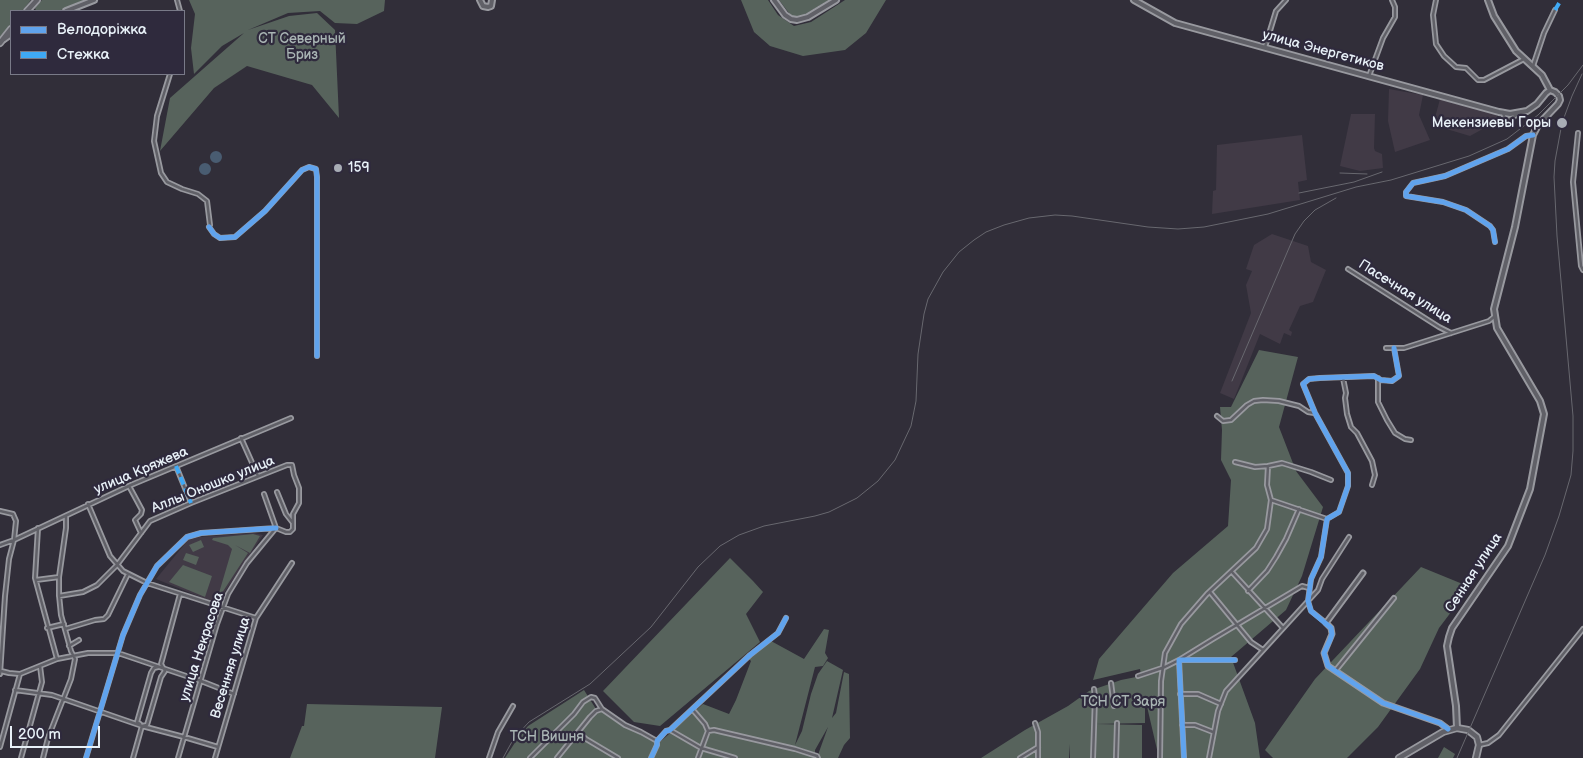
<!DOCTYPE html>
<meta charset="utf-8">
<style>
body{margin:0}
#map{position:relative;width:1583px;height:758px;overflow:hidden;background:#312e39;font-family:"Balsamiq Sans",sans-serif}
canvas{display:block}
.legend{position:absolute;left:10px;top:10px;width:175px;height:65px;box-sizing:border-box;background:#2f2a3d;border:1px solid #797a88;margin:0;padding:6px 9px;list-style:none;font-size:15px;color:#e8f1f8}
.legend li{display:flex;align-items:center;gap:10px;height:25px}
.legend b{width:25px;border:1px solid #797a88}
.scale{position:absolute;left:10px;top:726px;width:90px;height:22px;box-sizing:border-box;border:2px solid #e8f1f8;border-top:0;padding-left:6px;font-size:15px;line-height:18px;white-space:nowrap;color:#e8f1f8;-webkit-text-stroke:4px #2f2a3d;paint-order:stroke}
</style>
<div id="map">
<canvas width="1583" height="758"></canvas>
<ul class="legend">
<li><b style="height:6px;background:#60a3ed"></b>Велодоріжка</li>
<li><b style="height:6px;background:#3fa9f5"></b>Стежка</li>
</ul>
<div class="scale">200 m</div>
</div>
<script>
const g = document.querySelector('canvas').getContext('2d');
g.lineJoin = 'round';
function fill(path, color) { g.fillStyle = color; g.fill(path, 'evenodd'); }
const shape = rows => new Path2D(rows.map(r => 'M' + r).join(''));
function strokePath(path, color, width, dash) { g.strokeStyle = color; g.lineWidth = width; g.lineCap = dash ? 'butt' : 'round'; g.setLineDash(dash || []); g.stroke(path); }
function write(font, color, halo, rows, align = 'center') {
  g.font = font + ' "Balsamiq Sans",sans-serif'; g.lineWidth = 4.5; g.setLineDash([]); g.textBaseline = 'middle'; g.strokeStyle = halo; g.fillStyle = color; for (const [text, x, y, turn = 0] of rows) {
    g.save(); g.translate(x, y); g.rotate((+turn || 0) * Math.PI / 180); g.textAlign = isNaN(turn) ? turn : align; if (halo) g.strokeText(text, 0, 0); g.fillText(text, 0, 0); g.restore();
  }
}
const built = shape([
 [1389,89,1423,95,1419,115,1430,140,1395,152,1388,121],
 [1440,99,1496,114,1499,120,1470,136,1433,125],
 [1351,114,1375,114,1374,148,1375,151,1382,154,1383,168,1360,171,1340,166],
 [1302,135,1307,180,1298,182,1300,200,1212,214,1213,191,1216,190,1217,145],
 [1272,234,1308,246,1311,262,1326,270,1313,302,1300,306,1289,330,1292,332,1291,336,1284,333,1280,344,1260,334,1234,399,1220,393,1251,313,1246,285,1252,271,1246,269,1254,245],
 [254,533,263,535,220,599,213,602,156,579,188,540,199,537]
]);
const green = shape([
 [0,0,31,0,22,11,11,11,11,24,0,37],
 [42,0,84,0,59,11,36,11,35,8],
 [189,0,385,0,384,11,357,24,335,23,320,11,288,13,248,30,289,16,317,13,335,30,339,118,312,85,247,66,214,88,160,151,170,98,244,33,222,46,194,74,191,48,195,14],
 [741,0,768,0,778,15,794,26,811,22,845,0,886,0,866,33,845,50,803,56,770,46,754,32],
 [779,0,829,0,802,16,792,17],
 [1259,350,1298,357,1279,427,1296,471,1323,507,1302,576,1286,610,1231,657,1255,723,1260,758,1159,758,1145,698,1145,723,1094,724,1092,758,1070,758,1070,744,1069,758,981,758,1025,730,1068,706,1089,691,1121,680,1141,676,1140,669,1093,680,1099,659,1173,573,1228,526,1231,480,1221,460,1222,430,1220,407,1231,407],
 [253,534,260,536,250,553,235,545,248,553,220,596,219,593,232,549,228,545,212,540,213,538],
 [201,540,204,547,193,552,189,545],
 [186,553,199,557,196,565,183,560],
 [730,558,753,581,763,592,746,614,760,642,660,726,634,722,603,691],
 [183,565,212,576,205,597,169,582],
 [1421,567,1470,587,1439,628,1420,669,1378,727,1347,758,1273,758,1265,750,1315,679],
 [824,629,829,630,825,653,828,658,823,666,815,667,795,745,802,731,811,694,818,674,827,661,843,670,832,718,836,713,844,672,849,674,850,738,844,745,838,758,819,758,819,752,828,727,815,750,815,758,653,758,660,742,703,704,729,714,736,700,751,661,749,659,771,641,804,659],
 [724,732,794,749,793,751,724,734],
 [584,690,596,709,589,715,557,758,505,758,516,741,528,726],
 [307,704,442,707,435,758,290,758,302,726,304,726],
 [602,711,626,727,656,742,657,745,651,758,559,758,588,721,596,712],
 [1096,724,1142,725,1142,758,1095,758],
 [1444,747,1455,754,1453,758,1438,758]
]);
const water = shape([
 '210 157a6 6 0 1 1 12 0a6 6 0 1 1-12 0Z',
 '199 169a6 6 0 1 1 12 0a6 6 0 1 1-12 0Z'
]);
const minor = shape([
 [177,0,180,11],
 [1436,0,1433,15,1436,44,1444,56,1456,67,1466,68,1478,80,1484,80,1524,59],
 [1265,47,1276,11,1286,0],
 [1533,66,1544,33,1555,10],
 [170,74,157,116,154,141,161,173,167,182,182,189,198,194,207,201,210,225],
 [1369,76,1383,38,1395,17,1395,7,1392,0],
 [1503,112,1505,120,1507,121,1518,114],
 [1578,133,1573,182,1581,266,1583,270],
 [209,227,214,234,220,238,235,237,265,211,302,170,309,167,316,169,317,177,317,356],
 [1495,242,1493,230,1490,226,1466,210,1443,202,1406,196,1406,192,1413,183,1445,176,1508,149,1526,136,1533,135],
 [1348,269,1439,327,1451,333],
 [1386,348,1404,348,1489,321,1495,316],
 [1343,378,1346,393,1345,398,1347,414,1351,427,1357,433,1372,461,1375,475,1372,485],
 [1378,378,1378,402,1387,420,1395,433,1405,439,1411,440],
 [1217,416,1223,421,1231,420,1247,405,1254,401,1263,400,1279,401,1299,406,1308,412,1314,413],
 [241,438,258,476],
 [176,466,191,503],
 [1268,466,1282,463,1311,472,1331,480],
 [129,486,142,510,141,514,135,520,141,533],
 [264,494,276,528],
 [1271,500,1327,519],
 [88,504,110,556,123,571,147,583,256,618],
 [0,511,13,514,16,521,14,540,9,559,5,596,0,674],
 [38,528,35,578,57,659],
 [276,528,286,532,290,532,293,529,293,523,286,514,277,492],
 [0,545,14,540,131,485,291,418],
 [1232,572,1283,628],
 [36,580,59,577],
 [1248,591,1267,571,1276,557,1286,539,1299,509],
 [1210,592,1251,642,1263,650],
 [59,596,83,592,97,585,117,565,150,521,191,503,287,465,292,465,294,475,299,488,299,503,293,514,293,523],
 [1326,623,1311,611,1308,601,1311,579,1321,557,1327,519,1339,512,1348,486,1348,473,1315,413,1303,384,1309,379,1320,378,1374,376,1381,380,1392,381,1399,376,1394,348],
 [47,628,64,624],
 [65,629,95,620,104,619,108,615,128,574],
 [69,646,79,640],
 [1336,670,1394,598],
 [1,671,9,673,20,674,57,659,88,653,118,653,201,681,234,694],
 [1138,676,1165,667,1179,660,1213,639,1302,586,1309,588],
 [1111,683,1114,706],
 [15,690,52,695,142,726,184,737,218,747],
 [1180,694,1198,694,1221,704],
 [693,710,705,724,708,731,698,758],
 [1035,723,1038,732,1038,758],
 [140,724,137,722,151,673,154,668,158,667],
 [1182,725,1195,725,1213,732],
 [670,730,701,748,735,758],
 [708,731,714,730,795,749,817,756,818,758],
 [578,732,586,739,618,758],
 [1479,745,1488,743,1499,735,1583,629],
 [0,747,20,674],
 [21,758,42,682,40,666],
 [43,758,48,738,71,679,75,659,71,651,61,615,59,595,59,577,66,528,66,516],
 [86,758,123,635,140,595,157,566,187,537,201,533,276,528],
 [133,758,142,726,147,725,161,677,165,671,161,664,180,594],
 [178,758,217,624,228,594,247,563,275,529],
 [215,758,256,618,292,563],
 [489,758,498,732,513,706],
 [530,758,574,714,583,702,591,697,595,698,602,709],
 [557,758,590,717,596,711,602,709,625,725,641,732,657,741],
 [651,758,657,745,657,741,666,731,670,730,750,655,778,633,786,618],
 [1020,758,1038,747],
 [1093,758,1095,697,1094,689],
 [1116,758,1117,723],
 [1160,758,1161,681,1165,653,1181,624,1207,594,1256,548,1267,529,1271,500,1267,485,1268,466,1255,467,1235,462],
 [1184,758,1179,660,1235,660],
 [1209,758,1218,711,1226,691,1318,590,1322,579,1349,537]
]);
const tertiary = shape([
 [1363,573,1326,623,1331,628,1332,634,1324,653,1328,666,1383,703,1440,723,1448,729]
]);
const secondary = shape([
 [480,0,483,6,488,7,491,6,492,0],
 [774,0,785,15,791,19,797,20,808,17,836,0],
 [1134,0,1175,23,1499,112,1510,114,1527,111,1537,104,1546,93,1550,90],
 [1488,0,1494,16,1516,51,1542,75,1550,90],
 [66,11,94,0],
 [4,39,11,34],
 [1457,728,1456,706,1447,646,1449,637,1452,628,1508,546,1530,489,1544,414,1540,401,1497,328,1494,309,1515,227,1533,135,1538,125,1558,104,1560,100,1559,96,1555,92,1550,90]
]);
const primary = shape([
 [27,11,37,0],
 [0,43,11,29],
 [1399,758,1443,732,1457,728,1468,730,1477,737,1479,745,1476,758]
]);
const rail = shape([
 [1340,173,1367,174],
 [1299,193,1354,182,1382,172],
 [1232,381,1295,234,1304,221,1315,210,1336,198],
 [503,758,514,738,529,722,590,684,651,627,698,567,720,546,739,535,764,526,815,516,829,512,857,498,878,481,895,460,911,426,916,401,918,354,924,314,928,299,943,272,959,252,974,240,986,232,1004,225,1029,218,1055,215,1072,216,1148,227,1178,229,1204,227,1268,214,1356,187,1391,180,1469,156,1507,139,1538,115,1568,85,1583,65],
 [1457,758,1545,555,1559,516,1571,475,1573,451,1573,416,1557,236,1554,177,1555,161,1562,123,1572,96,1582,74]
]);
const quiet = shape([
 [1555,10,1561,0],
 [176,466,191,503]
]);
const cycleway = shape([
 [209,227,214,234,220,238,235,237,265,211,302,170,309,167,316,169,317,177,317,356],
 [1495,242,1493,230,1490,226,1466,210,1443,202,1406,196,1406,192,1413,183,1445,176,1508,149,1526,136,1533,135],
 [1394,348,1399,376,1392,381,1381,380,1374,376,1320,378,1309,379,1303,384,1315,413,1348,473,1348,486,1339,512,1327,519,1321,557,1311,579,1308,601,1311,611,1331,628,1332,634,1330,640,1324,653,1328,666,1383,703,1440,723,1448,729],
 [86,758,123,635,140,595,157,566,187,537,201,533,276,528],
 [651,758,657,745,657,741,666,731,670,730,750,655,778,633,786,618],
 [1184,758,1179,660,1235,660]
]);
const markers = [
 [1562,123,6,"#a8adb5"],
 [338,168,5,"#a8adb5"]
];
const parkNames = [
 ["СТ Северный",302,39],
 ["Бриз",302,55],
 ["ТСН СТ Заря",1123,702],
 ["ТСН Вишня",547,737]
];
const streetNames = [
 ["улица Энергетиков",1323,51,15],
 ["Пасечная улица",1405,292,32],
 ["улица Кряжева",141,471,-23],
 ["Аллы Оношко улица",213,485,-22],
 ["Сенная улица",1474,573,-57],
 ["улица Некрасова",202,647,-72],
 ["Весенняя улица",231,668,-73]
];
const poiNames = [
 ["Мекензиевы Горы",1551,123],
 ["159",348,168,"left"]
];
fill(built, '#413a46');
fill(green, '#57635c');
fill(water, '#495c71');
strokePath(minor, '#98999f', 6);
strokePath(tertiary, '#98999f', 7);
strokePath(secondary, '#98999f', 8);
strokePath(primary, '#98999f', 8);
strokePath(minor, '#606067', 2.5);
strokePath(tertiary, '#606067', 3);
strokePath(secondary, '#606067', 4);
strokePath(primary, '#606067', 4.5);
strokePath(rail, '#68686f', 1);
strokePath(quiet, '#3fa9f5', 4, [8, 4]);
strokePath(cycleway, '#60a3ed', 5);
for (const [x, y, r, color] of markers) { const dot = new Path2D(); dot.arc(x, y, r, 0, 2 * Math.PI); g.fillStyle = color; g.fill(dot); strokePath(dot, '#2f2a3d', 2); }
write('14px', '#a9b5b4', '#2f2a3d', parkNames);
write('14px', '#e8f1f8', '#2f2a3d', streetNames);
write('14px', '#e8f1f8', '#2f2a3d', poiNames, 'right');
</script>
